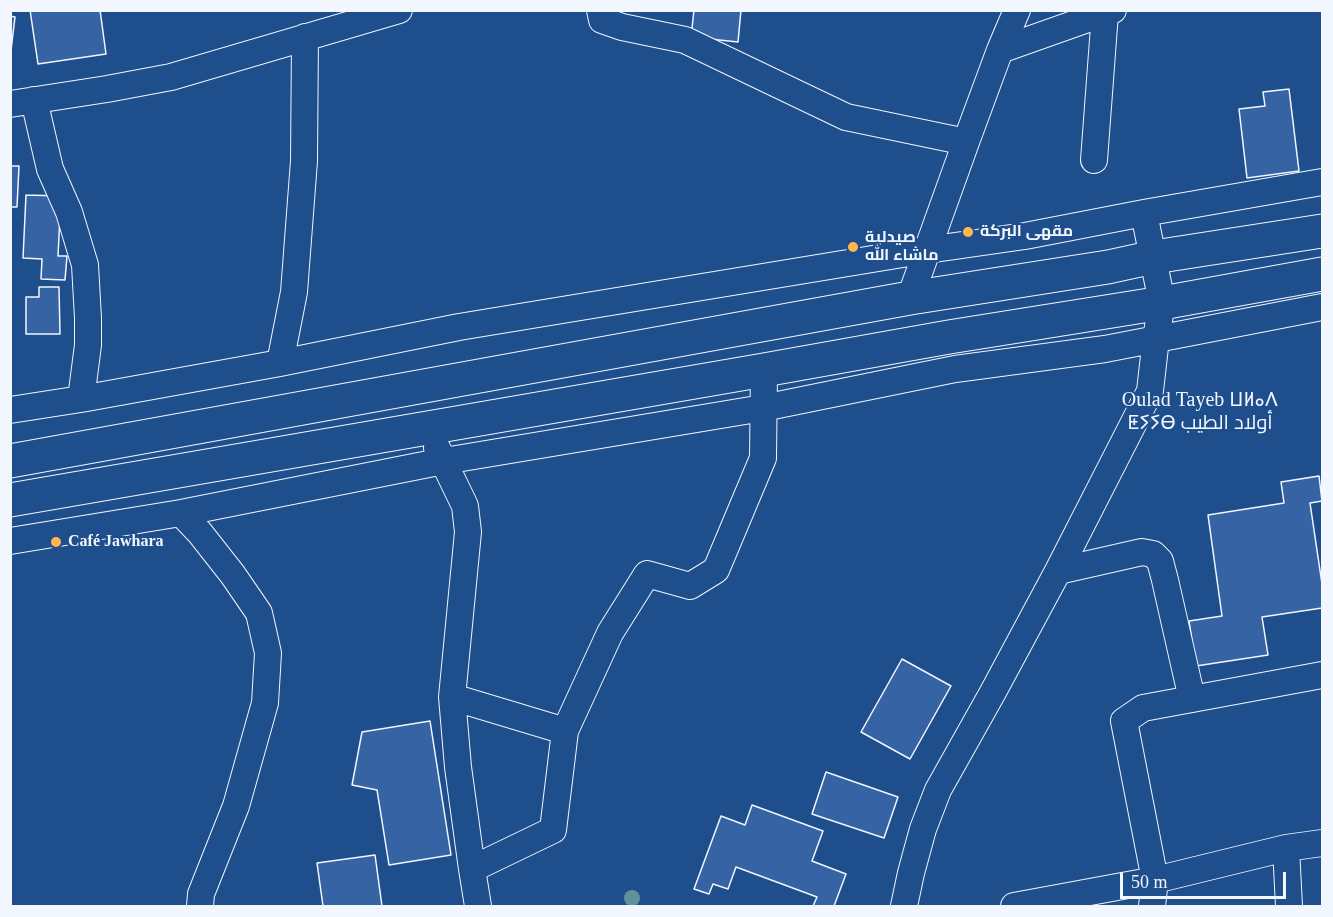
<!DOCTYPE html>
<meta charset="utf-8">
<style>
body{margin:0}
#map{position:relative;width:1333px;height:917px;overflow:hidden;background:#1f4e8c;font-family:"Times New Roman",serif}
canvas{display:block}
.frame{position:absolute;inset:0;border:12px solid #f2f6ff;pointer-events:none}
.scale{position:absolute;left:1120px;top:872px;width:166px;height:27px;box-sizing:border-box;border:3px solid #f2f6ff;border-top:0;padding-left:8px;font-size:18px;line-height:21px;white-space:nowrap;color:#f2f6ff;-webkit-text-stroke:4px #1f4e8c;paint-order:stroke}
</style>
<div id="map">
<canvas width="1333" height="917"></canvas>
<div class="frame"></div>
<div class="scale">50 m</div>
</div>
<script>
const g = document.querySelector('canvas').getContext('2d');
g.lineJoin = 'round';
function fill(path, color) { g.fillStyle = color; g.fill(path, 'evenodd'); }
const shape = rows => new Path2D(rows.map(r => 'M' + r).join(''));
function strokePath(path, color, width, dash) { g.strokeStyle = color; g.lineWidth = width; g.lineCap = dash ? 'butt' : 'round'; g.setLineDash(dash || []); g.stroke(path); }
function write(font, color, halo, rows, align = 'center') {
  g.font = font + ' "Times New Roman",Cairo,"Noto Sans Tifinagh",serif'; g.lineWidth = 4.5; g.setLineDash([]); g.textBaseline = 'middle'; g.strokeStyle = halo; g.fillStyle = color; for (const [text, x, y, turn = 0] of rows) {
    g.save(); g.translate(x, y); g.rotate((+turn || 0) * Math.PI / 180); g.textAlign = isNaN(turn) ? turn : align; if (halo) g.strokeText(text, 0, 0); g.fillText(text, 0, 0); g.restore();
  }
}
const building = shape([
 [30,10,100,10,106,54,38,64,30,10],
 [694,10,741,10,738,42,691,37,694,10],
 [10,16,15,17,10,59,10,16],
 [1289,89,1299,171,1247,178,1239,109,1265,106,1263,92,1289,89],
 [10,166,19,166,17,207,10,207,10,166],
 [26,195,61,196,58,256,67,256,65,280,41,279,42,259,23,258,26,195],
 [39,287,59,287,60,334,26,334,26,297,39,297,39,287],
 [1319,476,1322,501,1310,503,1322,584,1322,608,1262,617,1268,655,1196,666,1189,621,1222,616,1208,515,1284,503,1281,482,1319,476],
 [902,659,951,686,910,759,861,732,902,659],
 [430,721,451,855,389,865,377,790,352,785,362,732,430,721],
 [826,772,898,797,884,838,812,814,826,772],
 [752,805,823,831,812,861,846,874,834,906,813,906,817,897,736,867,728,889,713,884,709,894,694,889,721,816,745,825,752,805],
 [375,855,382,906,323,906,317,863,375,855]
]);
const minor = shape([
 [600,10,602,20,622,27,685,40,846,117,966,142],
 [1000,50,1113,10],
 [34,100,50,169,69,212,85,265,88,318,88,345,81,399],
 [10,104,107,89,171,77,399,10],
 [1094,160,1105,13],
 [910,298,966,142,1000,50,1017,10],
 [280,363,294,292,304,161,305,37],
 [10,410,81,399,280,363,459,327,927,250,1025,236,1144,213,1322,182],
 [437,448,465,506,468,532,452,697,458,767,472,869,478,906],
 [181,513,200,533,233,575,259,613,268,653,265,703,236,806,201,894,200,906],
 [10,541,181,513,444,461,763,408,955,369,1105,349,1322,307],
 [1058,571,1142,552,1153,554,1160,561,1165,580,1192,699],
 [452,697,565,731],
 [1286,848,1289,906],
 [472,869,553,830,565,731,610,633,647,574,690,586,716,570,763,458,764,370],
 [904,906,911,873,923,829,938,790,993,692,1058,571,1150,391,1156,338,1162,303,1144,213],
 [1014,906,1155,880,1286,848,1322,843],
 [1152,906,1155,880,1124,721,1143,708,1322,675]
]);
const highway = shape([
 [10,461,910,298,1108,267,1154,257,1322,231],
 [10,500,764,370,949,337,1162,303,1322,274]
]);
const trees = [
 [632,898]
];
const markers = [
 [968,232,6,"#ffb74d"],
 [853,247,6,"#ffb74d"],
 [56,542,6,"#ffb74d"]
];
const poiNames = [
 ["مقهى البركة",980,232],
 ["صيدلية",865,238],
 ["ماشاء الله",865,256],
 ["Café Jawhara",68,542]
];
const quarterNames = [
 ["Oulad Tayeb ⵡⵍⴰⴷ",1200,401],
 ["ⵟⵢⵢⴱ أولاد الطيب",1200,424]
];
fill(building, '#3563a3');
strokePath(building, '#f2f6ff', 1.5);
strokePath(minor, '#f2f6ff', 28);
strokePath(highway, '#f2f6ff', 35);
strokePath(minor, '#1f4e8c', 26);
strokePath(highway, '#1f4e8c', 33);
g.fillStyle = '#61919a';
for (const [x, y] of trees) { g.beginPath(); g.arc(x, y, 8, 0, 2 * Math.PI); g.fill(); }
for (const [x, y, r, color] of markers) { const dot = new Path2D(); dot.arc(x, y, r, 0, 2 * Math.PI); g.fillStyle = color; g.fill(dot); strokePath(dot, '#1f4e8c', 2); }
write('bold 16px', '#f2f6ff', '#1f4e8c', poiNames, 'left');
write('20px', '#f2f6ff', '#1f4e8c', quarterNames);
</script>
